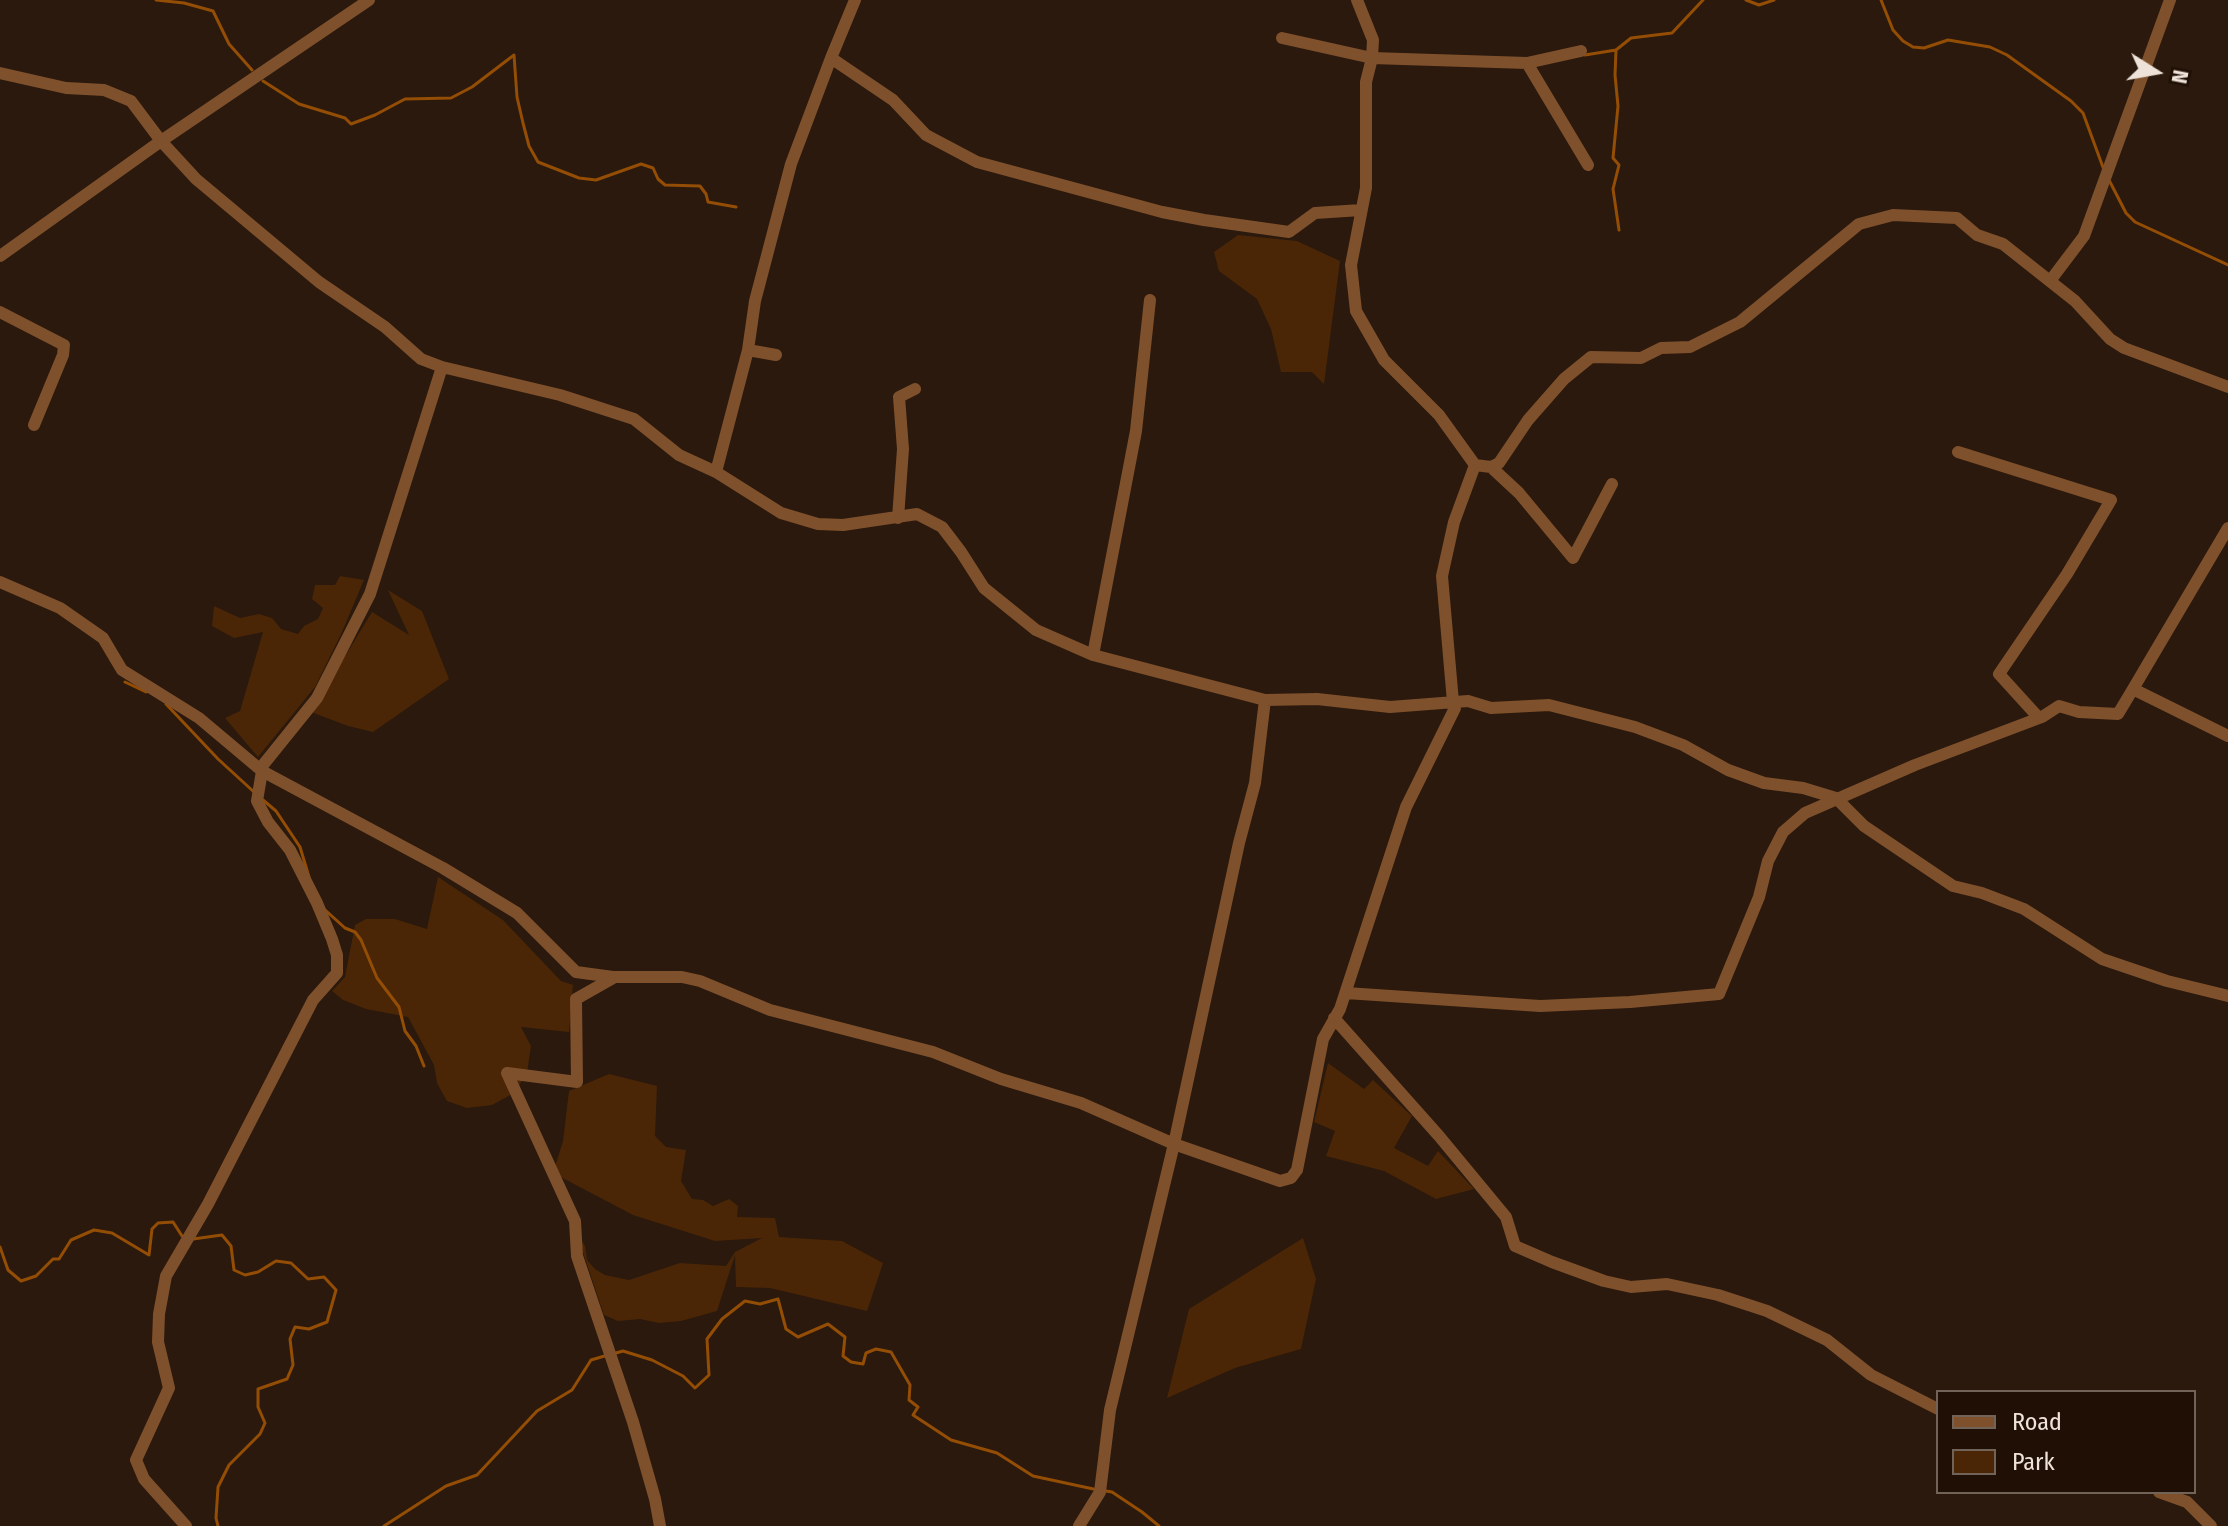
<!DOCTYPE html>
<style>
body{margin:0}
#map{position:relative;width:2228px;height:1526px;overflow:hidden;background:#2a190c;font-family:"Fira Sans Condensed",sans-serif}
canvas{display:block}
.legend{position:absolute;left:1936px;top:1390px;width:260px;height:104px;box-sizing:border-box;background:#200f04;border:2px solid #726359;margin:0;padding:10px 14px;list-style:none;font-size:24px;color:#eee2d9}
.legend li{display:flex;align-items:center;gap:16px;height:40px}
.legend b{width:40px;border:2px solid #726359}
.north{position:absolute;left:2116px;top:32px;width:80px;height:80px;-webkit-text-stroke:6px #200f04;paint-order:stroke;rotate:101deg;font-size:22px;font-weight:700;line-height:32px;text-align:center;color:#eee2d9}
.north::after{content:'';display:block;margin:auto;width:28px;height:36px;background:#eee2d9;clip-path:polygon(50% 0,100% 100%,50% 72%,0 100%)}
</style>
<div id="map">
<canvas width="2228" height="1526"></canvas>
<ul class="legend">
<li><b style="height:10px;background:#7f502c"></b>Road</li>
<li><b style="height:22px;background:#4a2606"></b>Park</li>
</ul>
<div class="north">N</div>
</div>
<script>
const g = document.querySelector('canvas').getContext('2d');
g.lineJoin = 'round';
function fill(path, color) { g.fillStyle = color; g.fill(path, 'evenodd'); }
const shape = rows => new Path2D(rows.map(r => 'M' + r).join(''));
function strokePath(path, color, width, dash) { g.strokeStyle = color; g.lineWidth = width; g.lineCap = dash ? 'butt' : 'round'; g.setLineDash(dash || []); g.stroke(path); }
const green = shape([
 [1238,235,1297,241,1340,261,1324,384,1312,372,1281,372,1271,329,1257,299,1219,271,1214,252],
 [340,576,364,580,342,632,315,687,258,757,225,718,240,711,263,632,234,638,212,626,214,606,240,618,259,614,272,618,281,629,298,634,304,626,318,619,323,608,312,599,315,585,335,585],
 [388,590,422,611,449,679,373,732,348,726,311,712,372,612,409,635],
 [438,877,503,920,561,981,573,985,569,1032,521,1027,531,1046,527,1073,514,1093,492,1105,467,1108,447,1101,437,1083,434,1065,408,1017,366,1009,343,1000,332,991,345,977,355,925,366,919,395,919,427,929],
 [1328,1063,1364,1089,1373,1080,1412,1116,1394,1148,1428,1166,1438,1151,1474,1189,1436,1199,1384,1171,1326,1156,1335,1131,1314,1122],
 [609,1074,657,1086,655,1136,666,1147,686,1150,681,1181,692,1199,703,1200,713,1206,729,1199,738,1206,737,1217,775,1218,779,1237,842,1241,883,1263,867,1311,770,1288,736,1287,735,1255,717,1311,681,1321,659,1323,640,1319,618,1321,604,1315,577,1234,585,1246,587,1260,595,1269,605,1275,629,1280,680,1263,726,1266,735,1252,762,1238,715,1241,633,1215,553,1173,563,1141,569,1091],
 [1303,1238,1316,1279,1301,1349,1235,1368,1167,1398,1189,1309]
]);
const stream = shape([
 [156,0,184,3,213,11,229,44,252,70],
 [1746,0,1759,5,1774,0],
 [1881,0,1893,30,1903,41,1913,47,1924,48,1948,40,1990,47,2007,55,2071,101,2083,113,2104,170],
 [1585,55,1616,50],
 [263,81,299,104,345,118,351,124,375,115,405,99,451,98,472,87,514,55,517,97,523,123,529,146,538,162,579,178,596,180,641,164,653,168,658,179,665,185,700,186,706,194,708,202,736,207],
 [2109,180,2126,213,2135,222,2228,265],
 [1619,230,1613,189,1619,165,1613,158,1618,106,1615,75,1616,50,1631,38,1672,33,1703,0],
 [125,682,146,692],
 [166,704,218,759,254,792],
 [263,800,276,811,300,847,309,877],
 [324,909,345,928,355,932,361,940,377,978,399,1007,405,1031,416,1046,424,1066],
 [193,1239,222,1235,231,1246,234,1270,245,1275,258,1272,276,1261,291,1263,308,1279,324,1277,336,1290,327,1322,309,1329,295,1327,290,1339,293,1365,287,1379,258,1389,258,1407,265,1423,260,1434,229,1465,218,1487,216,1518,218,1526],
 [0,1247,8,1270,21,1281,36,1276,53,1259,59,1259,71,1240,94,1230,112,1233,149,1255,152,1229,158,1223,173,1222,182,1236,186,1237],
 [616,1353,623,1351,652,1360,683,1376,695,1388,709,1375,707,1339,722,1319,745,1301,760,1304,778,1299,786,1329,798,1337,828,1324,845,1337,843,1356,851,1362,863,1364,866,1353,876,1349,891,1352,910,1385,909,1400,918,1407,913,1415,951,1440,997,1453,1033,1476,1098,1490],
 [1106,1491,1112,1492,1142,1512,1159,1526],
 [384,1526,446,1486,477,1475,537,1411,572,1390,591,1360,608,1355]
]);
const minor = shape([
 [1282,38,1372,58,1527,63,1581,51],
 [831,58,855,0],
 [1527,63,1588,165],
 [0,73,66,88,104,90,131,101,161,141,196,179,319,282,385,327,421,359,442,367,560,395,634,419,679,455,716,472,781,513,818,524,843,525,917,514,942,527,961,552,984,588,1036,630,1093,655,1265,700,1317,699,1390,707,1468,701,1491,708,1549,705,1635,727,1683,745,1728,770,1764,783,1803,788,1836,798,1864,826,1953,886,1982,893,2024,909,2102,959,2167,981,2228,996],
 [0,256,161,141,369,0],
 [2050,281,2084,236,2170,0],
 [0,312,64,345,63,355,34,425],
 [748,350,776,355],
 [1958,452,2111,500,2067,574,1999,674,2039,718],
 [1475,465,1491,467,1499,463,1528,420,1564,379,1591,357,1641,358,1661,348,1690,347,1740,322,1859,224,1893,215,1957,218,1977,235,2003,244,2075,301,2110,339,2124,348,2228,387],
 [1491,467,1519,493,1573,558,1612,484],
 [716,472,748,350,755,301,791,164,831,58,893,100,926,135,977,162,1162,212,1204,220,1289,232,1315,213,1361,210],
 [898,518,903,449,899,397,915,389],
 [2228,528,2133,689,2228,736],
 [0,582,60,608,103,638,122,670,199,718,262,771,443,868,517,913,576,972,613,977,682,977,700,981,770,1010,933,1052,1001,1079,1081,1103,1174,1144,1280,1181,1291,1178,1297,1170,1323,1039,1340,1009,1406,807,1455,708,1453,702,1442,576,1454,522,1475,465,1439,415,1384,360,1356,311,1351,265,1366,188,1366,82,1372,58,1373,40,1357,0],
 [1093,655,1136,431,1150,300],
 [613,978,576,999,577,1082,507,1073,575,1221,577,1256,633,1422,655,1499,660,1526],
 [1346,993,1540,1006,1630,1002,1719,994,1759,897,1768,861,1783,832,1805,813,1915,765,2042,717,2059,706,2079,712,2118,714,2133,689],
 [1334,1018,1439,1136,1506,1217,1515,1246,1552,1262,1604,1281,1631,1287,1667,1284,1718,1295,1767,1311,1827,1340,1871,1375,1938,1409],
 [2159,1492,2187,1502,2211,1526],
 [186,1526,144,1479,136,1460,169,1388,158,1342,159,1314,166,1276,208,1204,313,1000,337,973,337,955,332,939,317,903,290,850,268,822,257,801,263,765,317,698,370,594,442,367],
 [1079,1526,1100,1492,1110,1410,1174,1144,1239,843,1255,783,1265,700]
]);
fill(green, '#4a2606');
strokePath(stream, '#944d04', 3);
strokePath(minor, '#7f502c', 12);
</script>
